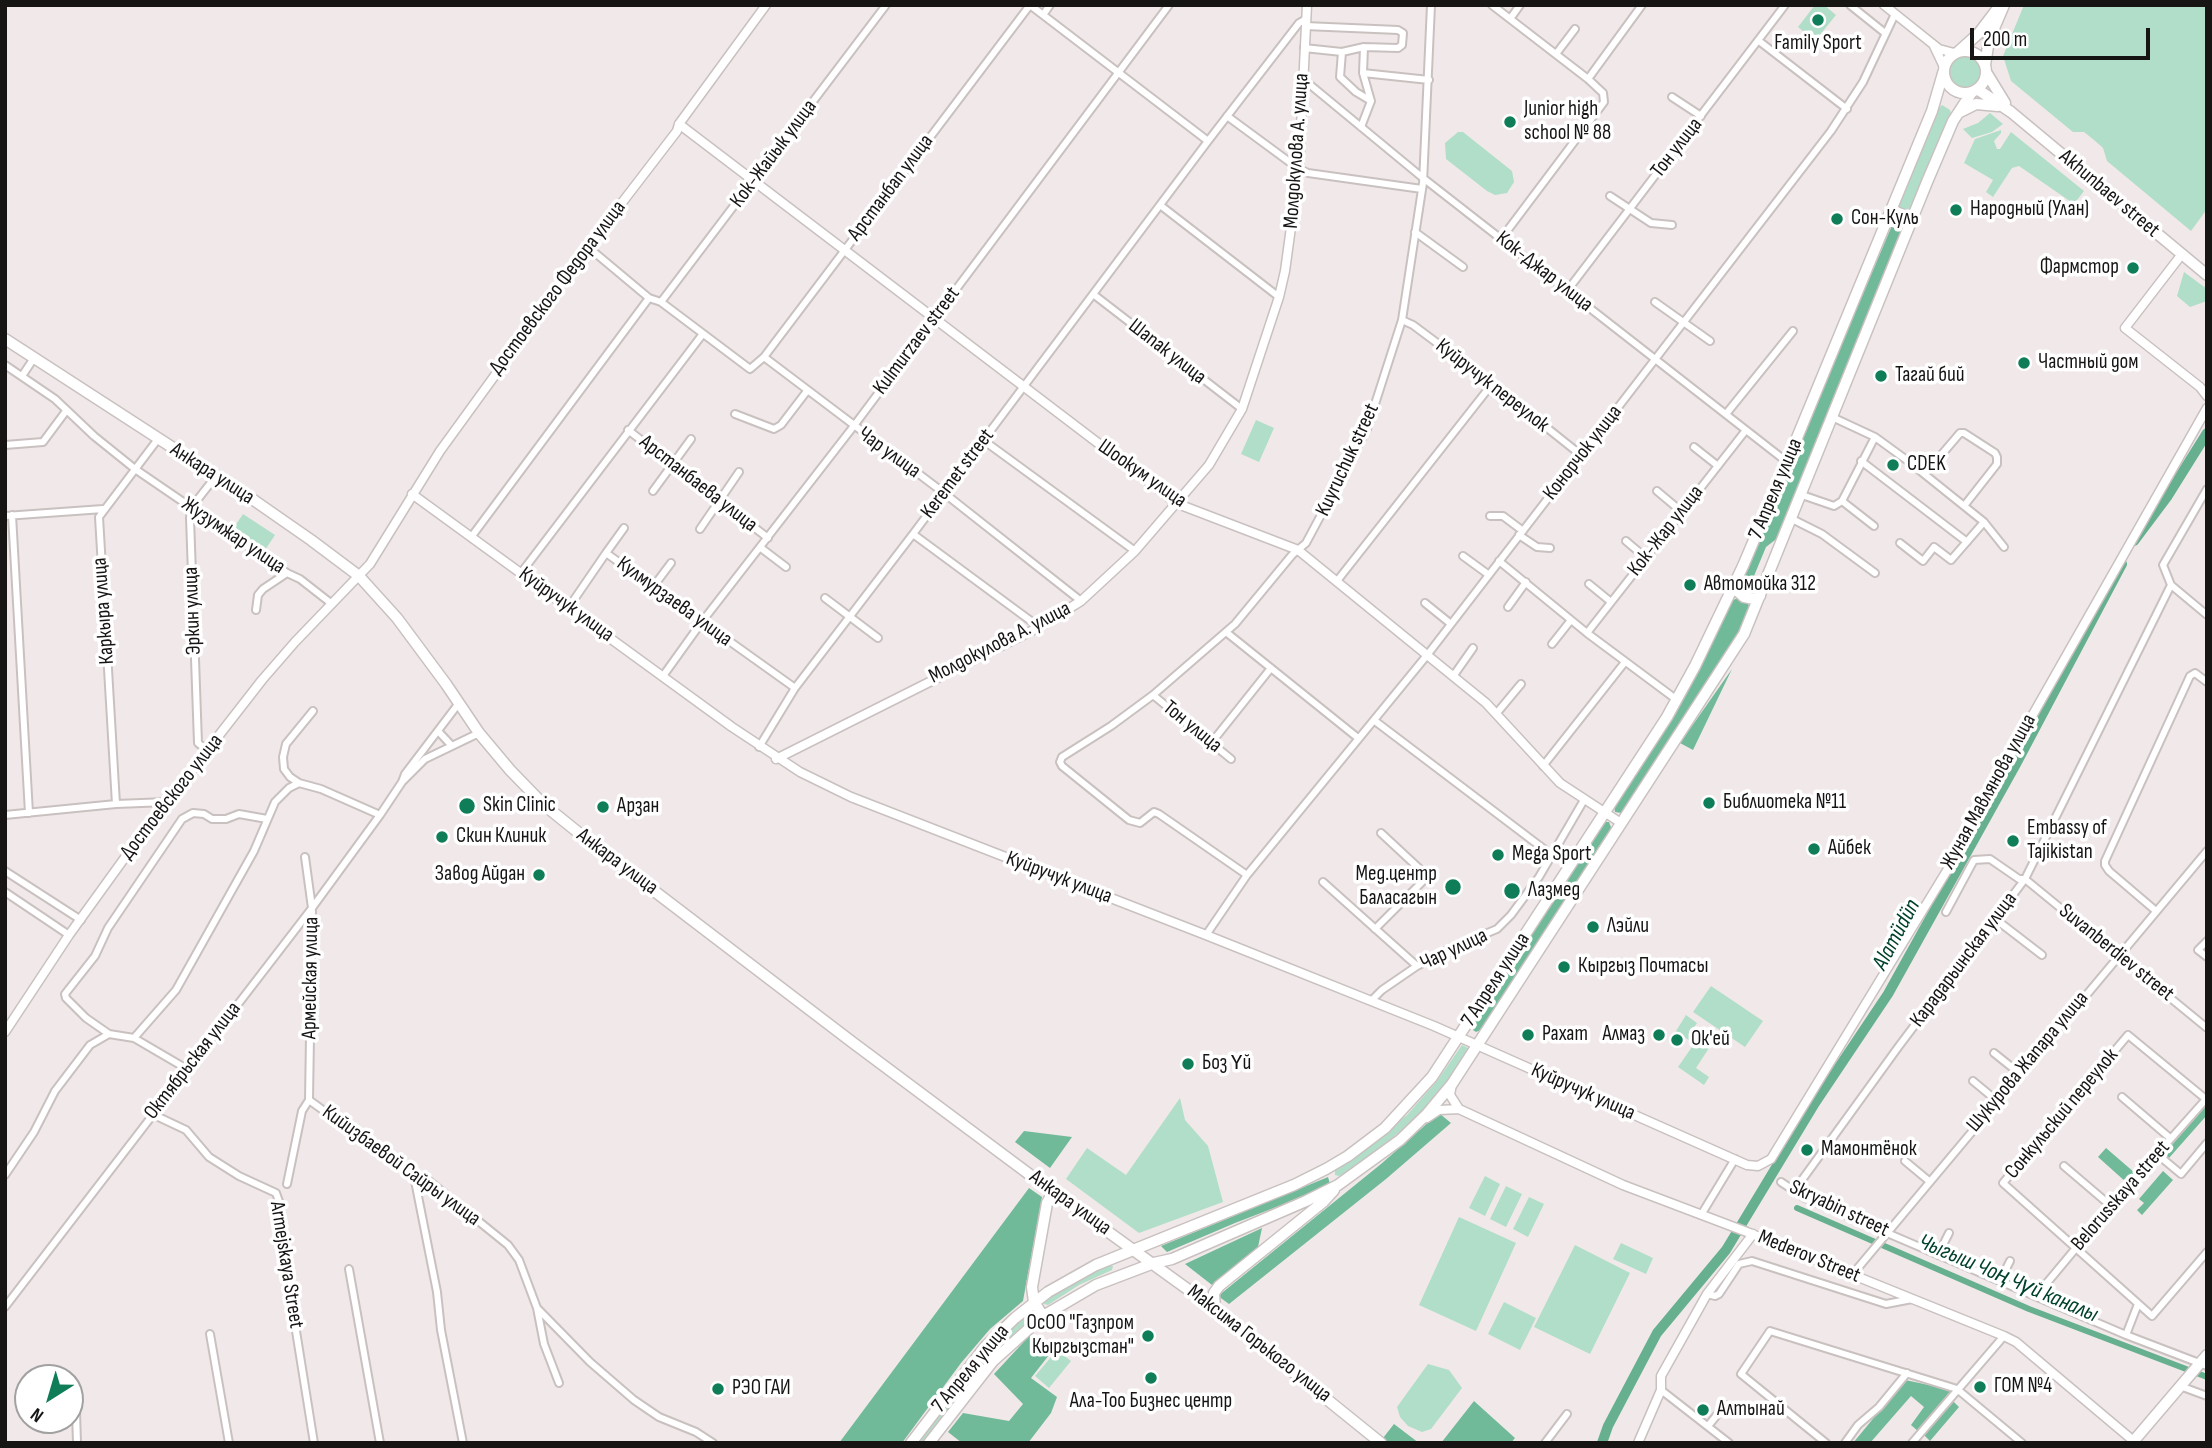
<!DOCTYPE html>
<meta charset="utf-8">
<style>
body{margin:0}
#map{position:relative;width:2212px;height:1448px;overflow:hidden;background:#f1e9e9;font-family:"Sofia Sans Condensed",sans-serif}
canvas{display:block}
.frame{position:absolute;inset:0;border:7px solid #171514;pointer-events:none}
.north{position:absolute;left:14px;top:1364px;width:70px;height:70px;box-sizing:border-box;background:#fff;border:2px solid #a2a1a1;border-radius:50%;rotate:217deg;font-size:19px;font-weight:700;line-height:28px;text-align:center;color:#171514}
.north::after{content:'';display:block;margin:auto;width:24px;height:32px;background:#0f7d58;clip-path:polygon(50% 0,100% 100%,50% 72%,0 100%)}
.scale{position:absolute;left:1970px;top:28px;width:180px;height:32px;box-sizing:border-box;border:4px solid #171514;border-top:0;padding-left:9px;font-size:21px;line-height:24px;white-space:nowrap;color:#171514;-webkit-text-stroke:5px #fff;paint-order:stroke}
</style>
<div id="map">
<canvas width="2212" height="1448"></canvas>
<div class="frame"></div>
<div class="north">N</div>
<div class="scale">200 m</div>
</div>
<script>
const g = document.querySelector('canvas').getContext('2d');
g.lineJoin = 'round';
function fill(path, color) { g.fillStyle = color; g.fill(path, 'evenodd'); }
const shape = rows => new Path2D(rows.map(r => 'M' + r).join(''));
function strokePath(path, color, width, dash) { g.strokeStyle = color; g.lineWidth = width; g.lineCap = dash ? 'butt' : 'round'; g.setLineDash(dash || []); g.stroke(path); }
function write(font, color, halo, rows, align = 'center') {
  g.font = font + ' "Sofia Sans Condensed",sans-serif'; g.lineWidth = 7; g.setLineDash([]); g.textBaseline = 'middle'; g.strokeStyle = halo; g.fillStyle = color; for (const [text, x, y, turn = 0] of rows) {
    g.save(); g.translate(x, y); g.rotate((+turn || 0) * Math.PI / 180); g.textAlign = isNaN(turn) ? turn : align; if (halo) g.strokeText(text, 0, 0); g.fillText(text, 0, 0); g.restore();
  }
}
const green = shape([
 [1815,5,1824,5,1836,15,1815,41,1798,27],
 [2024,5,2207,5,2207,209,2191,231,2107,161,2103,148,2094,140,2084,132,2073,132,2011,81,2003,56],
 '1949 72a16 16 0 1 1 32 0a16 16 0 1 1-32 0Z',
 [1942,105,1950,110,1951,114,1911,207,1905,212,1899,206,1899,202,1938,109],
 [1990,113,2003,124,1992,132,1972,138,1963,129,1978,123],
 [2001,130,2001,133,1994,141,1997,149,2000,149,2011,132,2084,191,2074,204,2019,166,2012,168,1993,197,1986,192,1993,180,1964,163,1975,139],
 [1458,132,1463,132,1512,171,1514,182,1507,193,1495,195,1487,191,1446,159,1445,143],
 [2184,272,2207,289,2207,301,2190,307,2177,296],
 [1256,420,1274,428,1259,462,1241,454],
 [243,514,275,535,265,550,233,529],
 [1711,986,1763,1021,1745,1047,1693,1012],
 [1686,1015,1697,1023,1691,1032,1711,1045,1696,1068,1709,1077,1704,1085,1678,1067,1694,1044,1676,1031],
 [1462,1045,1470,1049,1462,1063,1418,1116,1371,1156,1347,1172,1339,1176,1335,1175,1335,1170,1407,1115,1437,1081],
 [1180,1098,1185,1120,1208,1146,1223,1202,1139,1233,1066,1179,1087,1148,1126,1175],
 [1485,1176,1500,1184,1485,1216,1469,1208],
 [1506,1186,1522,1194,1506,1227,1490,1219],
 [1529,1197,1544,1204,1528,1237,1513,1229],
 [1459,1217,1516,1243,1476,1331,1419,1305],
 [1621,1243,1653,1258,1646,1274,1613,1259],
 [1575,1245,1630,1273,1590,1354,1534,1327],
 [1110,1265,1113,1266,1112,1270,1079,1285,1048,1305,1044,1304,1046,1299,1075,1281],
 [1504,1302,1536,1318,1520,1350,1488,1334],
 [1033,1310,1036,1313,989,1358,924,1443,917,1443,995,1344],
 [1057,1350,1071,1361,1049,1388,1035,1376],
 [1428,1364,1449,1370,1462,1388,1431,1429,1422,1432,1408,1426,1400,1417,1397,1407]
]);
const forest = shape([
 [1896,216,1904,220,1904,225,1779,537,1766,547,1749,588,1745,591,1741,591,1739,586],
 [1740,597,1750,606,1750,611,1734,642,1631,800,1621,813,1615,812,1614,806,1731,601],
 [1732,669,1693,750,1680,743],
 [1605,822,1609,822,1612,830,1483,1029,1476,1032,1473,1030,1474,1023],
 [2206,1106,2207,1115,2169,1158,2164,1154],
 [1439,1113,1451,1123,1386,1179,1229,1304,1218,1296,1381,1164],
 [1024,1131,1072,1137,1050,1168,1015,1142],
 [2106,1148,2135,1173,2127,1183,2098,1157],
 [2163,1171,2173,1180,2142,1215,2137,1210,2144,1203,2139,1199],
 [1328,1177,1330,1184,1279,1206,1235,1223,1167,1252,1161,1246],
 [1029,1188,1042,1197,1023,1301,990,1329,961,1363,902,1443,839,1443],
 [1262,1228,1258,1247,1212,1285,1185,1264],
 [1031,1334,1053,1350,1031,1378,1057,1397,1051,1413,1028,1443,962,1443,948,1432,963,1413,1009,1421,1023,1404,994,1374],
 [1905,1380,1953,1390,1919,1432,1911,1425,1924,1407,1911,1396,1870,1443,1853,1443],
 [1474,1401,1515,1438,1511,1443,1441,1443],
 [1953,1401,1959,1407,1930,1441,1924,1435],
 [1394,1424,1419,1443,1389,1443,1383,1438]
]);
const canal = shape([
 [1797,1208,2029,1309,2207,1377]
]);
const river = shape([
 [2134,541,2167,497,2207,433],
 [1602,1443,1608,1426,1657,1333,1726,1250,1815,1103,1888,994,2016,764,2122,564]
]);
const street = shape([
 [1030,5,1208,141],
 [1492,5,1588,79],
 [1850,5,1885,33],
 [1043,15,1050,5],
 [1510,19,1520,5],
 [1305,26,1398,30,1403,33,1402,45,1398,48,1364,47],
 [1759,41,1847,109],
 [1304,48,1342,52,1364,47,1363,73,1371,101,1361,127],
 [1342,52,1340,77,1356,92,1371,101],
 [1556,54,1575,29],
 [1363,73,1429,80],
 [1303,79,1423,178,1787,462],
 [1672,97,1701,116],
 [1227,116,1299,169,1308,173,1422,189],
 [1610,196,1651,223,1672,225],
 [1160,205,1279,297],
 [1415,232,1463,267],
 [1501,239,1604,102,1603,93,1588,79,1642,5],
 [588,247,649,298,661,302,750,369,764,357,1030,5],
 [1567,291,1785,5],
 [1093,294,1242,409],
 [661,302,886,5],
 [1655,302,1710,341],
 [1402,320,1413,325,1492,384,1581,455],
 [764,357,944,493,1081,601],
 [5,365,55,399,94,436,135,469,287,573,300,579,332,604],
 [22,376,34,358],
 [735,414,774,429,781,425,807,391],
 [1726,414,1793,331],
 [1832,417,1875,437,1908,461,1984,522,2004,547],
 [628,430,768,538],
 [983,440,1135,551],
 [5,445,43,442,66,411],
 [1694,447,1718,466],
 [1861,461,1967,542],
 [1925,474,1960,433,1964,433,1995,453,1997,457,1997,464,1964,506],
 [653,491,691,439],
 [1657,491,1682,512],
 [1802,495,1834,506,1842,501,1875,437],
 [1842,501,1874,526],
 [12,515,29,813],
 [5,516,103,509],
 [1490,516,1503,516,1523,531],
 [1792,519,1822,534,1875,573],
 [700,529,739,472],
 [913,534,1039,627],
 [1519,535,1537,547,1550,548],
 [472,536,649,298],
 [1626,541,1646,558],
 [1900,543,1923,561,1934,547,1951,560,1984,522],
 [761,548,786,567],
 [606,553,624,528],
 [1463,556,1489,575],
 [1499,561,1587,633,1677,700],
 [521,573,702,335],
 [1337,581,1492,384],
 [1589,584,1611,602],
 [2171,585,2207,615],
 [653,587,671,563],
 [825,598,878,638],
 [1425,603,1451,624],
 [569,607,606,553,795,688],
 [1508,607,1526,582],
 [256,610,258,595,263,589,287,573],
 [1226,632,1358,738],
 [1587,633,1746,430],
 [1552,644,1571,620],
 [1454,675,1473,648],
 [663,676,701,623,853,427,1169,5],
 [1153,695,1231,759],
 [1496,714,1521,684],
 [1375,721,1553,856],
 [438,731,452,746],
 [1212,742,1271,668],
 [759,747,795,688,913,534,1208,141,1299,23,1306,19],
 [208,751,198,743,190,518,191,508,216,476],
 [1543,766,1625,662],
 [402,782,425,759,479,733],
 [299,783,290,777,284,769,283,757,286,744,313,711],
 [116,804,99,517,158,439],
 [5,815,116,804,167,802],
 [305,857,312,908,309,1100],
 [5,871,81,920],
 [1247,875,1159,814,1154,812,1140,823,1129,820,1062,766,1060,762,1062,757,1111,726,1153,695,1235,624,1292,555,1306,543,1367,429,1402,320,1423,183,1431,5],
 [1323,882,1417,966],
 [5,892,69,935],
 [2156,911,2109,871,2105,865,2105,861,2190,676,2195,673,2207,682],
 [1946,912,1974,860,1990,859,2019,879,2025,879,2207,1028],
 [1994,918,2042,955],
 [1375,929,1425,879,1424,873,1381,833],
 [1206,935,1247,875,1428,654,1831,131,1863,82,1895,14],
 [2207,941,2198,950,2207,957],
 [1371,1001,1382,990,1417,966,1451,948,1497,929,1511,915,1539,877,1584,800],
 [134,1038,176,990,254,851,275,802,289,788,299,783,321,789,380,815],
 [1994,1053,2019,1073],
 [187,1069,134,1038,109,1034,86,1018,66,998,65,994,95,956,108,928,182,819,193,813,204,814,212,819,226,819,239,814,267,819],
 [1973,1081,1996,1100],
 [2122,1097,2170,1138],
 [309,1100,414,1176,424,1177,508,1245,519,1260,537,1308,544,1344,559,1383],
 [2207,1100,2128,1035,2003,1183,2152,1316,2207,1252],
 [152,1114,186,1130,209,1157,239,1176,276,1193,281,1207,283,1250,314,1443],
 [2157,1154,2181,1174,2207,1143],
 [1905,1161,1929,1181],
 [2064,1166,2111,1206],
 [5,1175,34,1132,55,1091,90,1045,109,1034],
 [414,1176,437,1292,441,1330,463,1443],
 [1781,1182,1805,1198,2126,1335,2207,1366],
 [287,1184,302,1111,309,1100],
 [1794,1191,1899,1046,2025,879,2171,585,2163,565,2207,489],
 [1701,1215,1735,1159],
 [1938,1255,1949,1233],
 [349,1269,380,1443],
 [1852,1275,2207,851],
 [2000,1281,2010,1261],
 [1707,1294,1715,1296,1719,1294,1739,1264,1752,1261,1886,1304,1912,1299],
 [2036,1296,2111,1206,2207,1098],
 [5,1307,312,908,380,815,402,782,405,774,459,703],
 [538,1309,590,1362,634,1400,659,1417,696,1432,713,1443],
 [210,1334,229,1443],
 [2126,1335,2138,1304],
 [2180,1386,2207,1396],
 [1661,1390,1729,1443],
 [76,1411,77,1443],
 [1708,1426,1725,1405],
 [1545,1443,1567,1414],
 [1826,1443,1741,1374,1770,1331,1957,1389,2022,1443],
 [1845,1443,1858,1425,1879,1407,1907,1373],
 [1912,1443,2004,1336]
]);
const secondary = shape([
 [1884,5,1939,49,1954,53],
 [1934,46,1944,67],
 [679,124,1178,504,1298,550,1486,703,1560,783,1621,823],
 [2182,254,2125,328,2200,387,2207,396],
 [412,494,732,727,800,772,851,797,1206,935,1434,1026,1747,1165,1758,1166,1771,1159,1954,859,2006,762,2207,408],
 [776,759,1039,627,1081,601,1135,551,1209,465,1242,409,1279,297,1285,271,1299,169,1307,5],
 [5,1032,69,935,139,838,262,680,295,642,370,564,440,451,588,247,677,131,679,124,766,5],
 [1452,1084,1450,1095,1459,1109],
 [1427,1118,1439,1110,1459,1109,1623,1185,1747,1232,2004,1336,2016,1342,2136,1443],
 [1638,1443,1661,1390,1661,1376,1707,1294,1753,1234]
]);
const primary = shape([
 '1944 72a21 21 0 1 1 42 0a21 21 0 1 1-42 0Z',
 [1959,51,1979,33,1998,8],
 [1985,65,1989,40,2004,5],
 [1986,72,2005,103],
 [1977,89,2011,112,2207,275],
 [1960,112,1976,104,1998,106],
 [1891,210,1911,218],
 [5,339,255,501,311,540,359,576,397,618,446,684,479,733,510,770,543,804,590,842,852,1042,1053,1192,1215,1309,1381,1443],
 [1735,585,1736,590,1744,597,1754,599,1760,596],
 [1215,1309,1214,1293,1219,1286,1323,1202,1334,1190],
 [1043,1316,1034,1302,1032,1287,1047,1203,1053,1192],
 [911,1443,985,1347,1015,1318,1048,1292,1096,1265,1294,1185,1326,1169,1348,1156,1385,1128,1432,1077,1667,717,1695,666,1743,566,1787,462,1932,111,1944,70],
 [929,1443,993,1361,1043,1316,1096,1285,1154,1263,1172,1259,1306,1201,1338,1185,1400,1140,1427,1114,1452,1084,1744,634,1927,182,1953,121,1972,92],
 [2132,1443,2207,1355]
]);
const markers = [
 [1818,20,7,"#0f7d58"],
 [1510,122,7,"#0f7d58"],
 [1956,210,7,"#0f7d58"],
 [1837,219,7,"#0f7d58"],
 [2133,268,7,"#0f7d58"],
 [2024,363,7,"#0f7d58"],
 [1881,376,7,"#0f7d58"],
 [1893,465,7,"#0f7d58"],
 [1690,585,7,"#0f7d58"],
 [1709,803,7,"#0f7d58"],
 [467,806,9,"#0f7d58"],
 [603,807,7,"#0f7d58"],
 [442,837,7,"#0f7d58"],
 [2013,841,7,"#0f7d58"],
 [1814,849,7,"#0f7d58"],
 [1498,855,7,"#0f7d58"],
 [539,875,7,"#0f7d58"],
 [1453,887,9,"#0f7d58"],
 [1512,891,9,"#0f7d58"],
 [1593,927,7,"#0f7d58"],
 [1564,967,7,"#0f7d58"],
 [1528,1035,7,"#0f7d58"],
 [1659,1035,7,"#0f7d58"],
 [1677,1040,7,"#0f7d58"],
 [1188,1064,7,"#0f7d58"],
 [1807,1150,7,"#0f7d58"],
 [1148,1336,7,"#0f7d58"],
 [1151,1378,7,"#0f7d58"],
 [1980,1387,7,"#0f7d58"],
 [718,1389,7,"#0f7d58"],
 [1703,1410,7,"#0f7d58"]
];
const poiNames = [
 ["Family Sport",1818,44,"center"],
 ["Junior high",1524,110],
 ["school № 88",1524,134],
 ["Народный (Улан)",1970,210],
 ["Сон-Куль",1851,219],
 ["Фармстор",2119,268,"right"],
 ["Частный дом",2038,363],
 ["Тагай бий",1895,376],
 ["CDEK",1907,465],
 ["Автомойка 312",1704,585],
 ["Библиотека №11",1723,803],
 ["Skin Clinic",483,806],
 ["Арзан",617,807],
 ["Embassy of",2027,829],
 ["Tajikistan",2027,853],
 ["Скин Клиник",456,837],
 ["Айбек",1828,849],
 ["Mega Sport",1512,855],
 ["Завод Айдан",525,875,"right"],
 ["Мед.центр",1437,875,"right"],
 ["Баласагын",1437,899,"right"],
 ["Лазмед",1528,891],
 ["Лэйли",1607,927],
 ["Кыргыз Почтасы",1578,967],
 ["Рахат",1542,1035],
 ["Алмаз",1645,1035,"right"],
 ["Ок'ей",1691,1040],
 ["Боз Үй",1202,1064],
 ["Мамонтёнок",1821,1150],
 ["ОсОО \"Газпром",1134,1324,"right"],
 ["Кыргызстан\"",1134,1348,"right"],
 ["ГОМ №4",1994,1387],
 ["РЭО ГАИ",732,1389],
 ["Ала-Тоо Бизнес центр",1151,1402,"center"],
 ["Алтынай",1717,1410]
];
const streetNames = [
 ["Тон улица",1677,148,-52],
 ["Молдокулова А. улица",1297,151,-86],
 ["Кок-Жайык улица",774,154,-53],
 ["Арстанбап улица",891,188,-53],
 ["Akhunbaev street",2109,194,40],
 ["Кок-Джар улица",1544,272,38],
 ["Достоевского Федора улица",558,288,-53],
 ["Kulmurzaev street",917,341,-53],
 ["Шапак улица",1167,352,38],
 ["Куйручук переулок",1492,386,38],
 ["Чар улица",889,453,36],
 ["Конорчок улица",1583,453,-52],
 ["Kuyruchuk street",1348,460,-65],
 ["Анкара улица",212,474,33],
 ["Keremet street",958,474,-53],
 ["Шоокум улица",1142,474,35],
 ["Арстанбаева улица",698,484,38],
 ["7 Апреля улица",1776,489,-67],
 ["Кок-Жар улица",1666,531,-52],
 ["Жузумжар улица",233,536,34],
 ["Кулмурзаева улица",674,602,36],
 ["Куйручук улица",566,605,36],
 ["Каркыра улица",104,611,-94],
 ["Эркин улица",193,611,-92],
 ["Молдокулова А. улица",1000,643,-27],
 ["Тон улица",1192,727,39],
 ["Жуная Мавлянова улица",1989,792,-61],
 ["Достоевского улица",172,797,-52],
 ["Анкара улица",617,862,37],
 ["Куйручук улица",1059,878,21],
 ["Чар улица",1454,950,-25],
 ["Suvanberdiev street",2116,953,39],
 ["Карадарьинская улица",1964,960,-53],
 ["Армейская улица",311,978,-89],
 ["7 Апреля улица",1496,980,-57],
 ["Октябрьская улица",193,1061,-52],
 ["Шукурова Жапара улица",2028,1062,-50],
 ["Куйручук улица",1583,1092,24],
 ["Сонкульский переулок",2062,1114,-50],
 ["Кийизбаевой Сайры улица",401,1166,36],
 ["Belorusskaya street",2121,1196,-49],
 ["Анкара улица",1070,1203,36],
 ["Skryabin street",1839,1209,25],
 ["Mederov Street",1809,1257,22],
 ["Armejskaya Street",286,1265,81],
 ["Максима Горького улица",1259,1344,38],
 ["7 Апреля улица",971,1369,-50]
];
const waterNames = [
 ["Alamüdün",1897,935,-62],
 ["Чыгыш Чоң Чүй каналы",2008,1279,23]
];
fill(green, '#b0dec8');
fill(forest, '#71ba99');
strokePath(canal, '#67b08f', 6);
strokePath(river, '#67b08f', 10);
strokePath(street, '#c9c1c0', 10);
strokePath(secondary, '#c9c1c0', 11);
strokePath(primary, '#c9c1c0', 13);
strokePath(street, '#fff', 6);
strokePath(secondary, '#fff', 8);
strokePath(primary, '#fff', 10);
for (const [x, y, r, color] of markers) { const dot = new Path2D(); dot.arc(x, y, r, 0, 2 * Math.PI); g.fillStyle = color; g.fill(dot); strokePath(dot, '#fff', 2.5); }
write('21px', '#171514', '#fff', poiNames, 'left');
write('21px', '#171514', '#fff', streetNames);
write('italic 23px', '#00412c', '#fff', waterNames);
</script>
